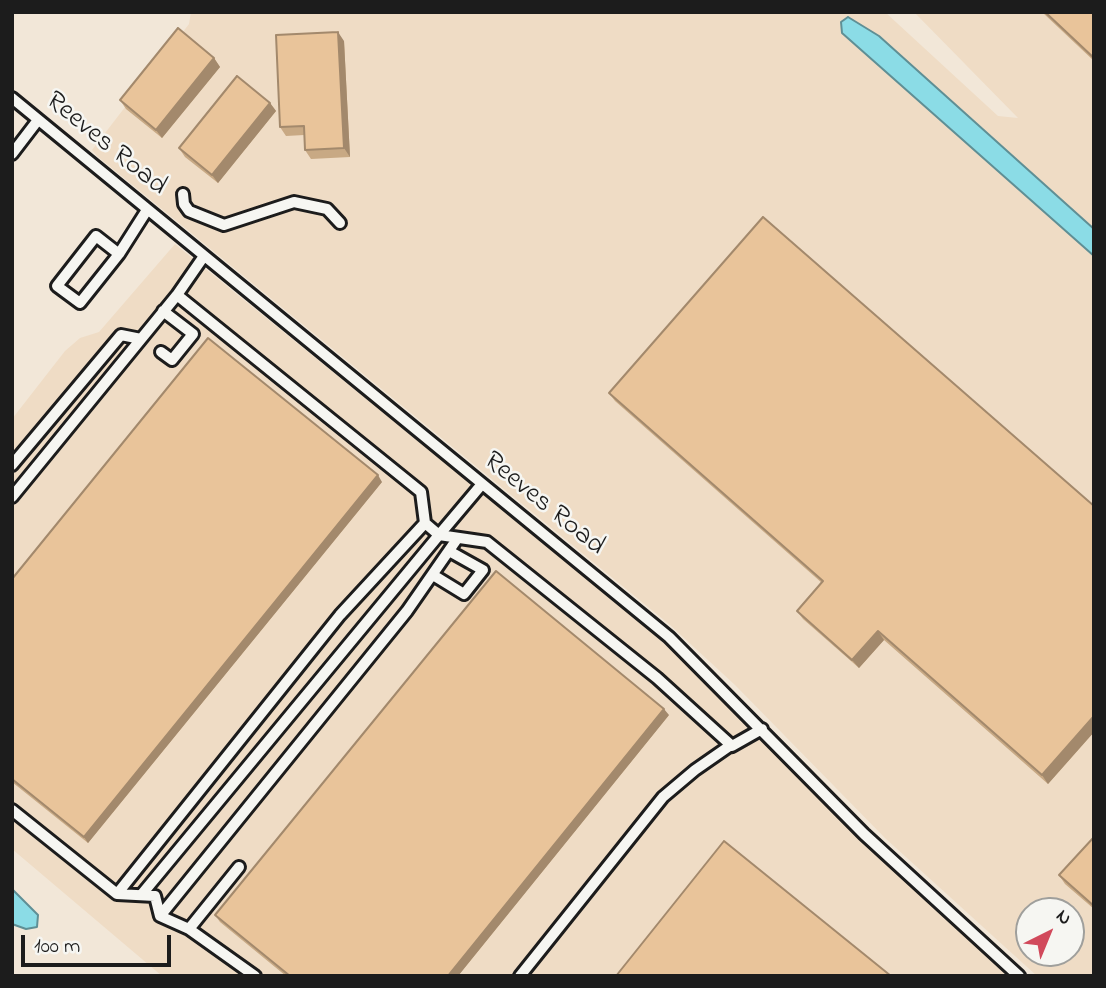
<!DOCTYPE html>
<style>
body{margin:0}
#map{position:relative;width:1106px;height:988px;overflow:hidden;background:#f2e7d8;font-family:"Indie Flower",sans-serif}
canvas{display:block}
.frame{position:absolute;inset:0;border:14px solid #1c1c1c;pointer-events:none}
.north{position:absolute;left:1015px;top:897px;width:70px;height:70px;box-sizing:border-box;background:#f6f6f2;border:2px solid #9f9f9c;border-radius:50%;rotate:43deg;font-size:19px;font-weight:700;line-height:28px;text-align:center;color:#1c1c1c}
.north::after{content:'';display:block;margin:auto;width:24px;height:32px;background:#d1495b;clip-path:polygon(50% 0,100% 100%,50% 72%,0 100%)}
.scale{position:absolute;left:21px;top:935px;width:150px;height:32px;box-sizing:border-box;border:4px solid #1c1c1c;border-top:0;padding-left:9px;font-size:21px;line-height:24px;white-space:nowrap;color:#1c1c1c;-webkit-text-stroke:5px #f6f6f2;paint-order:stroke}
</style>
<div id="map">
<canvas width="1106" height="988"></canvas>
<div class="frame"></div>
<div class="north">N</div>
<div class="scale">100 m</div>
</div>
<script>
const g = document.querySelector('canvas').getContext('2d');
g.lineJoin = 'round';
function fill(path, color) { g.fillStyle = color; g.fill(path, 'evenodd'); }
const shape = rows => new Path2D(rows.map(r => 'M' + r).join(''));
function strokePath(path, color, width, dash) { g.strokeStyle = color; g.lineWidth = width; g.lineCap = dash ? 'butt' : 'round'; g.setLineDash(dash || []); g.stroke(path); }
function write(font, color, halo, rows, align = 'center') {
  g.font = font + ' "Indie Flower",sans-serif'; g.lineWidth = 5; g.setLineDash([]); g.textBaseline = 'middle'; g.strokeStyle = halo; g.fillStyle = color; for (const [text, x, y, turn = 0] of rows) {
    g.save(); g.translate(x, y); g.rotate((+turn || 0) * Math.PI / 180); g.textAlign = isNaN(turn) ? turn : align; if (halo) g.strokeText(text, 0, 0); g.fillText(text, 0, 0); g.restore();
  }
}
const built = shape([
 [191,12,885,12,998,116,1018,118,914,12,1094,12,1094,976,1037,976,885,838,735,685,670,625,97,156,92,150,189,24],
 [1029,911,1071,911,1071,953,1029,953],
 [175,244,635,617,717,693,864,842,1011,976,162,976,12,849,12,419,65,351,80,338,99,332]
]);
const water = shape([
 [848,17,879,36,1094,229,1094,256,842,33,841,22,848,17],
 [12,889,38,915,37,927,26,929,12,924,12,889]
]);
const minor = shape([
 [12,98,669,637,864,834,1019,976],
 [12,154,38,120],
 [183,194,184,204,189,211,224,225,294,202,327,209,340,223],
 [119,254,96,236,57,286,80,303,119,254,147,210],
 [177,295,204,256],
 [161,352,172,360,193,334,163,311],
 [12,465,121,335,141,339],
 [12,497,177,295,421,492,425,523,340,615,117,894,12,810],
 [425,523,439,535,482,484],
 [433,575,464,594,483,570,449,551],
 [239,867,189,929,255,976],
 [117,894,155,896,160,916],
 [142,894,439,535,487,542,657,678,732,746,762,729],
 [189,929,160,916,407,611,457,539],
 [520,976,663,797,695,770,731,745]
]);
const wall = shape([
 [1042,12,1094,12,1094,61],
 [344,41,350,157,311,159,305,150,304,135,286,136,280,127],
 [214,58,220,67,162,138,126,109,120,100],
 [270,103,276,111,218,183,185,157,179,148],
 [609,393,1094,506,1094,732,1048,784,884,640,859,668,803,619,797,611,822,583,615,401],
 [382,482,88,843,12,782,12,579],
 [669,715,458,976,286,976,220,922,215,915],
 [1094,837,1094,909,1065,884,1059,875]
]);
const shadedWall = shape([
 [338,32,344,41,350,157,344,148],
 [214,58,220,67,162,138,156,130],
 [270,103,276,111,218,183,212,175],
 [378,475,382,482,88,843,84,837],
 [878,631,884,640,859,668,852,660],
 [664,709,669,715,458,976,448,976],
 [1094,716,1094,732,1048,784,1042,775]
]);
const building = shape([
 [1045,12,1094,12,1094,58,1045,12],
 [178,28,214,58,156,130,120,100,178,28],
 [338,32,344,148,305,150,304,126,280,127,276,35,338,32],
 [237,76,270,103,212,175,179,148,237,76],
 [763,217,1094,506,1094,716,1042,775,878,631,852,660,797,611,823,581,609,393,763,217],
 [208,338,378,475,84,837,12,779,12,579,208,338],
 [496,571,664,709,448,976,290,976,215,915,496,571],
 [1094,837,1094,906,1059,875,1094,837],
 [724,841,891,976,616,976,724,841]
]);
const streetNames = [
 ["Reeves Road",105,145,39],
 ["Reeves Road",543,505,39]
];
fill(built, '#efdcc5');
fill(water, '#8bdce6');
strokePath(water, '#5f8f95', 2);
strokePath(minor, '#1c1c1c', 16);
strokePath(minor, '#f6f6f2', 10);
fill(wall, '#c8a984');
fill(shadedWall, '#a3896c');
fill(building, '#e9c49a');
strokePath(building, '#a3896c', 2);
write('28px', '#1c1c1c', '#f6f6f2', streetNames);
</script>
